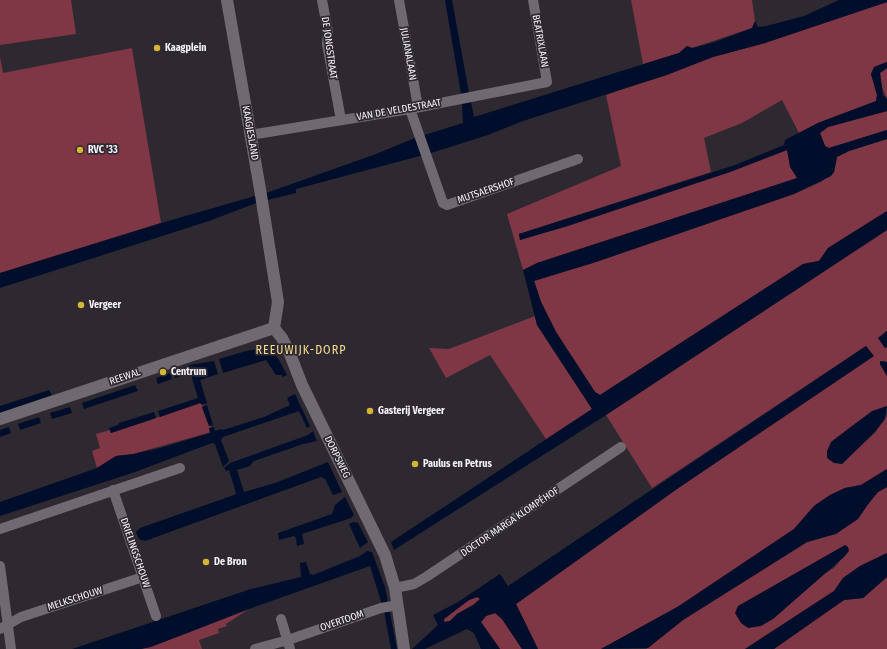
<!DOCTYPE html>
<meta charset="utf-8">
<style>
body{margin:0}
canvas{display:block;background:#2e2831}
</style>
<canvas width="887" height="649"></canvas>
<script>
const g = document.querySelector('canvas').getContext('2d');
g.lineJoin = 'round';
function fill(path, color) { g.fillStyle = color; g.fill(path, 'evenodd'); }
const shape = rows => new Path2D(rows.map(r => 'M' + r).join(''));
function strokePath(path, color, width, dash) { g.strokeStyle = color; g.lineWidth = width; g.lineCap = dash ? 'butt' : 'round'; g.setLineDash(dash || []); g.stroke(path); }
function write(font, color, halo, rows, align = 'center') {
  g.font = font + ' "Fira Sans Condensed",sans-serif'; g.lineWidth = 3.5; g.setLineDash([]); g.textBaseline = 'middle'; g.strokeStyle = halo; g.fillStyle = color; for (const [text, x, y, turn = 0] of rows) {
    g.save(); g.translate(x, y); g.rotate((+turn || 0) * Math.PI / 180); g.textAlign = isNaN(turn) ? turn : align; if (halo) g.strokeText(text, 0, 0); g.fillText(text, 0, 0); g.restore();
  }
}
const green = shape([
 [0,0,71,0,76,34,0,45],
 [631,0,752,0,755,21,752,28,692,48,687,46,679,53,643,64],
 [887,2,887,62,874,67,871,74,877,95,876,101,818,123,799,133,782,100,742,123,704,138,711,172,519,234,520,240,730,172,787,150,798,178,537,263,523,270,507,214,621,166,606,95,713,57,765,43],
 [132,48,161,223,0,273,0,57,3,73],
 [887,68,887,99,882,87,880,73],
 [887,111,887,130,829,148,825,146,820,133,828,127],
 [887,139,887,211,828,248,819,261,803,264,600,395,595,392,556,332,541,302,534,280,593,263,794,194,821,182,834,172,837,157,849,151],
 [887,230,887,331,878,338,885,348,887,347,887,362,883,361,880,364,887,376,887,406,860,420,831,442,842,464,875,432,887,415,887,469,861,485,845,488,830,495,814,506,794,529,679,606,601,649,538,649,516,604,677,489,873,356,866,346,652,488,606,415],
 [535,316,537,325,592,409,546,439,490,355,446,378,429,348,449,349],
 [201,403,202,405,204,404,202,407,209,426,211,426,211,427,209,428,211,432,133,454,116,456,97,468,92,451,100,448,96,434,110,430,111,433],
 [887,487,887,553,860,566,843,578,834,591,745,649,646,649,683,620,807,542,819,539,869,503,878,492],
 [848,551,834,568,821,576,773,619],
 [887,577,887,649,774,649,844,600,863,598],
 [478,597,480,599,473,605,457,614,450,621,445,622,444,619,469,600],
 [249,609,226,624,227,626,218,629,219,633,199,640,202,649,141,649,185,634],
 [495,613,502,619,522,649,500,649,481,622,486,616]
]);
const water = shape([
 [445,0,452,0,469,93,461,94],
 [839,0,887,0,887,2,765,43,713,57,667,75,523,121,488,135,431,153,296,189,296,193,259,202,209,221,0,288,0,273,161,223,269,192,376,154,415,138,463,123,462,104,471,102,474,117,679,53,687,46,692,48,712,43,752,28,755,21,758,27,766,26,804,16],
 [887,62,887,68,880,73,883,95,887,99,887,111,828,127,820,133,825,146,829,148,887,130,887,139,849,151,837,157,834,172,831,176,794,194,593,263,534,281,541,302,556,332,595,392,600,395,803,264,819,261,828,248,887,211,887,230,606,415,394,550,391,542,592,409,537,325,523,270,537,263,797,178,790,167,787,150,730,172,568,226,520,240,519,234,735,165,784,145,785,140,818,123,876,101,877,95,871,74,874,67],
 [887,331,887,347,885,348,878,338],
 [866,346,874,356,677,489,516,604,538,649,522,649,502,619,495,613,486,616,481,622,500,649,481,649,474,633,467,629,425,649,412,649,438,625,433,615,458,602,500,574,508,586],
 [477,597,480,599,473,605,457,614,450,621,444,622,444,619,469,600],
 [264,348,273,351,279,360,287,375,282,377,282,375,276,375,266,360,223,373,219,359,246,351],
 [214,361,218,374,200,380,207,403,202,405,200,403,160,417,158,411,198,398,191,375,175,378,172,372,190,365],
 [880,361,887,362,887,376,880,364],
 [170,373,172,379,158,384,156,378],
 [135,385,138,391,84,409,82,403],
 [49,390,52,395,0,413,0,406],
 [295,394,310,426,307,428,299,411,223,437,221,440,229,461,223,467,215,444,212,443,135,472,0,516,0,502,97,468,116,456,133,454,160,448,210,433,209,428,214,427,215,431,222,429,223,430,264,417,290,405,287,398],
 [207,405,213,425,209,426,202,407],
 [887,406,885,419,875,432,842,464,834,463,827,458,827,451,831,442,872,411],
 [70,407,72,413,52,419,50,413],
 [154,412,156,418,111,433,109,428,118,425,119,423],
 [39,417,41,423,20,430,18,424],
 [9,427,11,433,0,437,0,430],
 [313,431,317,441,303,444,254,461,250,466,237,470,244,492,275,483,328,462,342,492,333,495,325,479,321,477,145,541,139,539,136,532,140,528,234,495,236,493,229,470,226,471,224,468,230,463,308,435],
 [887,469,887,487,878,492,869,503,858,519,836,534,807,542,683,620,648,648,601,649,679,606,794,529,814,506,830,495,845,488,861,485],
 [345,497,354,515,351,518,302,534,304,544,297,546,296,538,294,536,279,540,278,533,332,514,335,505],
 [353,522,358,523,368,542,360,548,349,524],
 [845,545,848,547,849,551,844,557,773,619,761,626,748,628,741,623,735,613,738,606],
 [367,551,372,552,385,587,397,649,391,649,384,611,370,566,249,609,151,647,141,649,72,649,251,589,301,577,300,563,306,562,310,574,313,575,360,556],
 [887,553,887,577,863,598,844,600,774,649,745,649,834,591,843,578,860,566]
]);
const minor = shape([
 [322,0,328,32,327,44,341,120],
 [399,0,418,107],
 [410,109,443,203,447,205,578,159],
 [250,135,410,109,547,82,533,0],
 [113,490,156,616],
 [0,529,180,468],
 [0,566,11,649],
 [395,588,414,584,426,577,621,447],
 [281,619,290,649],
 [0,629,21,617,143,577],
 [255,649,288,640,381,608,398,605]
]);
const tertiary = shape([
 [227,0,260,189,278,302,274,328,282,338,290,354,302,385,385,555,395,588,404,649],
 [0,419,274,328]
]);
const markers = [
 [157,48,4,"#d6b534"],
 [80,150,4,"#d6b534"],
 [81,305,4,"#d6b534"],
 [163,372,4,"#d6b534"],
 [370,411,4,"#d6b534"],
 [415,464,4,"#d6b534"],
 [206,562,4,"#d6b534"]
];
const streetNames = [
 ["BEATRIXLAAN",540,41,80],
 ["DE JONGSTRAAT",329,48,82],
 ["JULIANALAAN",408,54,80],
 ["VAN DE VELDESTRAAT",399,110,-10],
 ["KAAGJESLAND",250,133,80],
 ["MUTSAERSHOF",486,191,-19],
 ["REEWAL",125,377,-19],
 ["DORPSWEG",337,457,64],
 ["DOCTOR MARGA KLOMPÉHOF",510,522,-34],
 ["DRIELINGSCHOUW",135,553,71],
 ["MELKSCHOUW",75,599,-18],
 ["OVERTOOM",342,621,-19]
];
const poiNames = [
 ["Kaagplein",165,48],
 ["RVC '33",88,150],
 ["Vergeer",89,305],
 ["Centrum",171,372],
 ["Gasterij Vergeer",378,411],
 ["Paulus en Petrus",423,464],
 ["De Bron",214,562]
];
const quarterNames = [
 ["REEUWIJK-DORP",301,351]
];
fill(green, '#7f3645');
fill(water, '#000e2b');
strokePath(minor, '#6f6972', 10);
strokePath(tertiary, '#6f6972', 12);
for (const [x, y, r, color] of markers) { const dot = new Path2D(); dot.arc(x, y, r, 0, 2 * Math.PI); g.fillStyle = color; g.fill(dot); strokePath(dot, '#2e2831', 1.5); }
write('10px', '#f6f3f8', '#2e2831', streetNames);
write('bold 10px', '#f6f3f8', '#2e2831', poiNames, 'left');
g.letterSpacing = '1px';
write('12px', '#f3dd8f', '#2e2831', quarterNames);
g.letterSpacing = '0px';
</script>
